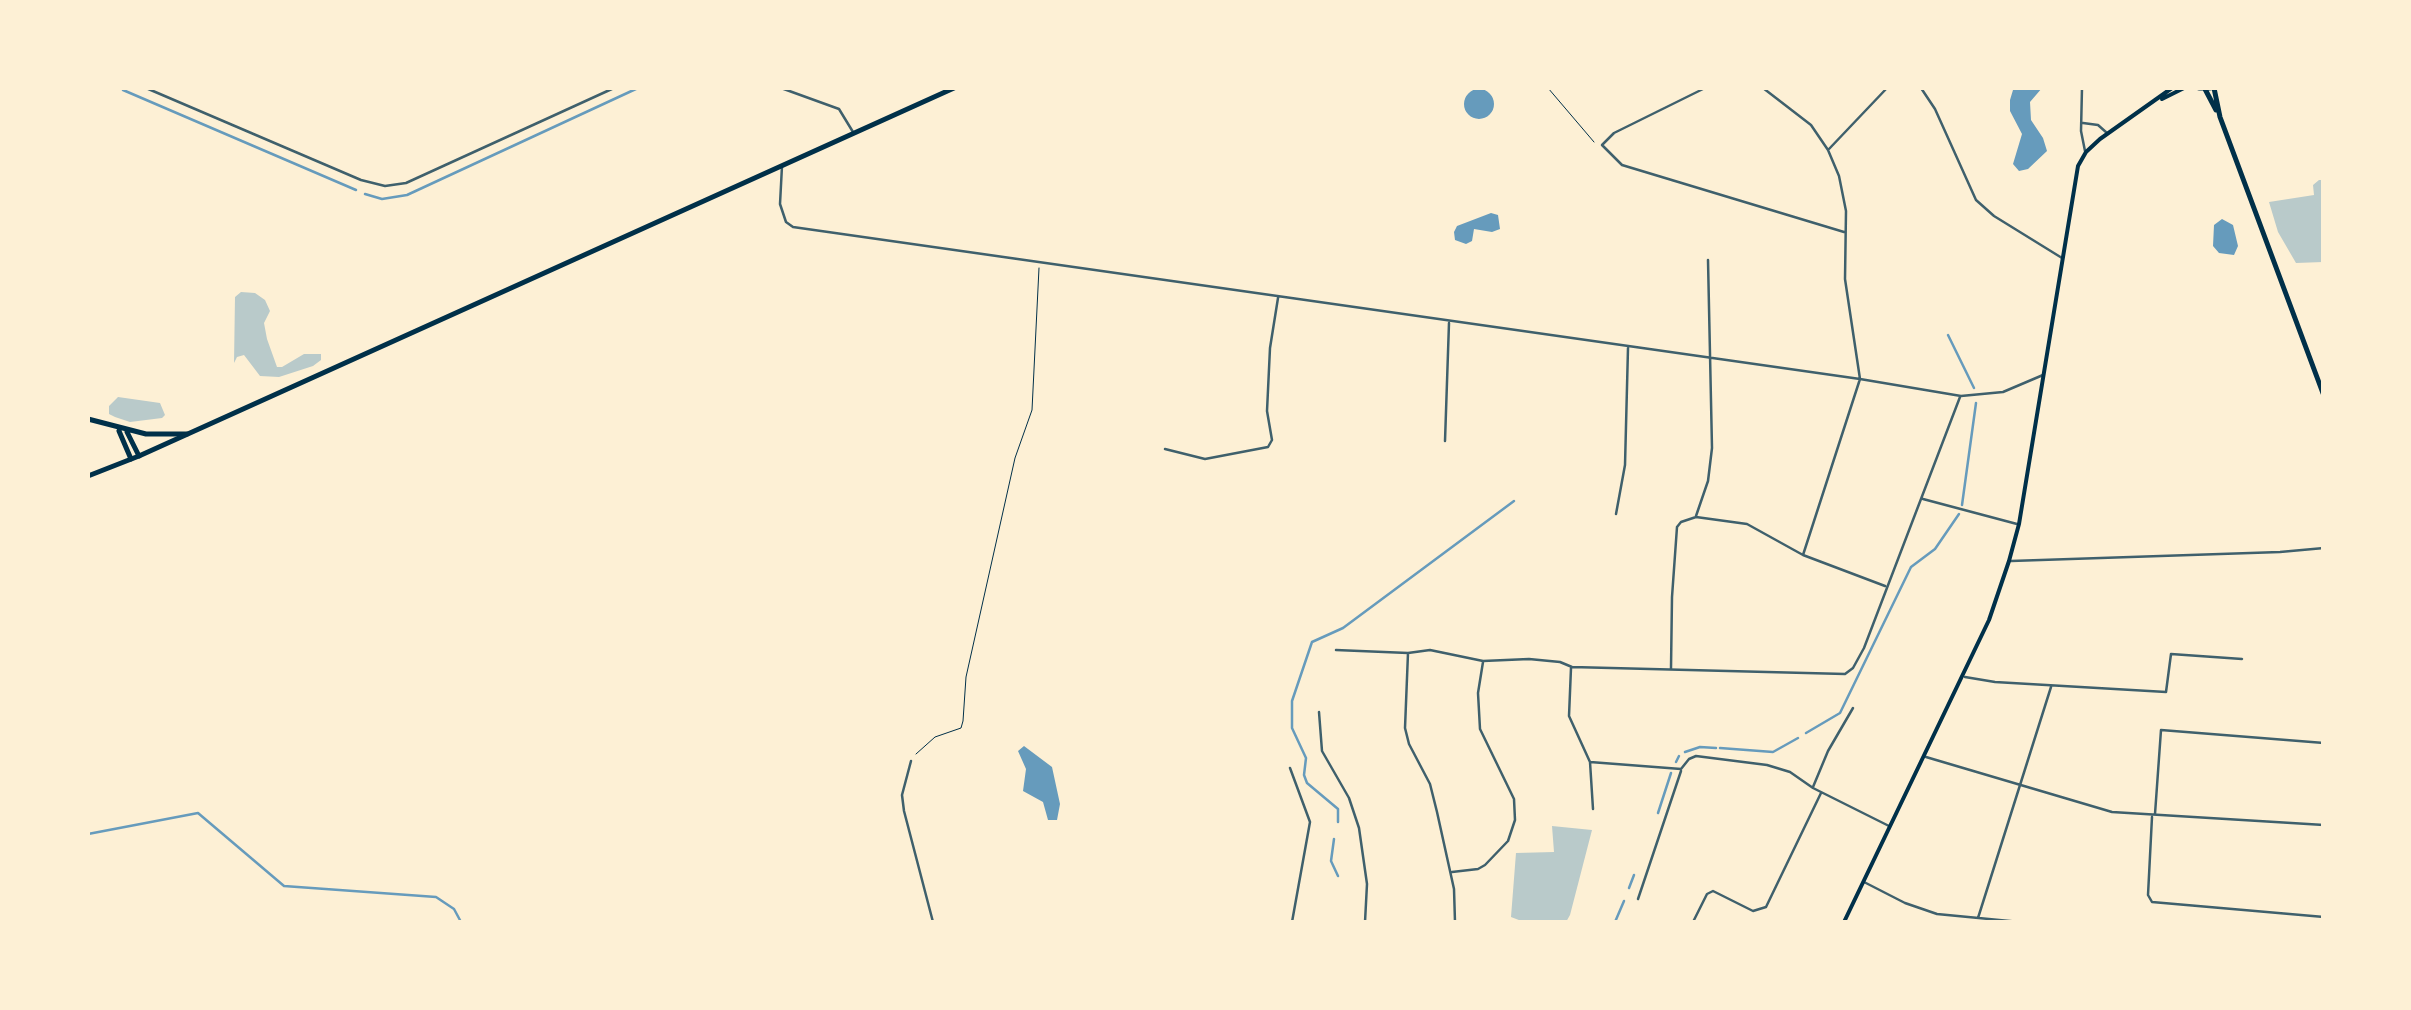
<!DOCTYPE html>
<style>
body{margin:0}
#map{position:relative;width:2411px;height:1010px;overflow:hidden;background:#fdf0d5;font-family:Karla,sans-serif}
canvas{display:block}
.frame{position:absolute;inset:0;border:90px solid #fdf0d5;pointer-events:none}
</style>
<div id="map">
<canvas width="2411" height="1010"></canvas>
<div class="frame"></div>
</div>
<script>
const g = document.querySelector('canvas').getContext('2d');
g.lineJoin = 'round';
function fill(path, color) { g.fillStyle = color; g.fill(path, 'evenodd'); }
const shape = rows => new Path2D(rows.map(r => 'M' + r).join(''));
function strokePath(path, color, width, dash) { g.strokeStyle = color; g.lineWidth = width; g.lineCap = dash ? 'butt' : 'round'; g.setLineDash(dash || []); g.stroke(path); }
const green = shape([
 [2319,180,2323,180,2323,262,2296,263,2278,232,2269,202,2314,195,2313,185],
 [241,292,255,293,265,300,270,311,264,323,267,339,277,367,282,367,304,354,321,354,321,360,313,366,279,377,260,376,244,355,237,357,234,363,235,297],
 [118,397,160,403,165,415,162,418,130,422,115,417,109,414,109,406],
 [1552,826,1592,830,1570,915,1566,922,1524,922,1511,917,1516,853,1554,852]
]);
const water = shape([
 [2017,88,2042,88,2030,102,2031,120,2043,138,2047,151,2028,169,2019,171,2013,164,2022,134,2010,111,2010,100,2013,90],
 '1464 104a15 15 0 1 1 30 0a15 15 0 1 1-30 0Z',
 [1491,213,1498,215,1500,229,1492,232,1474,229,1472,241,1466,244,1455,240,1454,232,1457,226],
 [2222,219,2233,225,2238,246,2234,255,2219,253,2213,246,2214,225],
 [1024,746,1052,767,1060,804,1057,820,1048,820,1043,802,1023,791,1026,769,1018,751]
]);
const stream = shape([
 [123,90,356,190],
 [365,194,382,199,407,195,638,88],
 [1948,335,1974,388],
 [1962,505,1976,403],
 [1806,733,1840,713,1911,567,1935,549,1959,514],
 [1720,748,1773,752,1798,738],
 [1685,752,1700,747,1716,748],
 [1676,762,1679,756],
 [1658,813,1671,773],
 [1338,822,1338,809,1307,783,1304,775,1306,758,1292,728,1292,701,1312,642,1343,628,1514,501],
 [88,834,198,813,284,886,436,897,454,909,461,922],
 [1334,839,1331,861,1338,876],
 [1629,888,1634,875],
 [1615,922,1624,901]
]);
const path = shape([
 [1548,88,1594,142],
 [916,754,935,737,961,728,963,721,966,677,1015,458,1032,410,1039,268]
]);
const minor = shape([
 [146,88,361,180,385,186,406,183,614,88],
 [781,88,839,109,853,132],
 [1705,88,1614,133,1602,145,1622,165,1844,232],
 [1763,88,1811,125,1828,150,1839,176,1846,211,1845,279,1860,379,1803,555],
 [1921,88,1935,109,1976,200,1994,216,2062,258],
 [2082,88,2081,131,2085,151],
 [2083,123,2098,125,2107,133],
 [1829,149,1887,88],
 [782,166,780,204,786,222,793,227,1860,379,1961,396,2003,392,2043,375],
 [1445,441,1449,323],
 [1165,449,1205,459,1268,447,1272,440,1267,411,1270,348,1278,298],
 [1923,499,2017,524],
 [1616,514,1625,465,1628,348],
 [1696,516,1708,481,1712,448,1708,260],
 [2011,561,2280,552,2324,548],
 [1336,650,1408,653,1430,650,1483,661,1529,659,1560,662,1572,667,1845,674,1853,668,1864,648,1960,397],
 [1408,653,1405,728,1409,744,1430,784,1437,812,1454,889,1455,922],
 [1571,668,1569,716,1590,762,1593,809],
 [1671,668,1672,597,1677,527,1681,522,1696,517,1747,524,1803,555,1885,586],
 [1965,677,1995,682,2166,692,2171,654,2242,659],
 [1319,712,1322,751,1349,798,1359,828,1367,884,1365,922],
 [1926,757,2112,812,2324,825],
 [911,761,902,795,904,811,933,922],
 [1590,762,1681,769,1689,759,1696,756,1767,765,1790,772,1813,788,1889,826],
 [1290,768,1310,822,1292,922],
 [1813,787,1828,751,1853,708],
 [2155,814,2161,730,2324,743],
 [2152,817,2148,895,2152,902,2324,917],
 [1452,872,1478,869,1485,865,1508,841,1515,820,1514,799,1480,729,1478,693,1483,662],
 [1864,882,1905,903,1937,914,2020,922],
 [1638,899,1681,771],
 [1978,918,2051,687],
 [1693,922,1707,894,1713,891,1753,911,1766,907,1821,793]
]);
const secondary = shape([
 [2162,99,2184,88],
 [1844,922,1989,620,2009,561,2019,524,2078,166,2086,152,2100,139,2172,88]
]);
const primary = shape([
 [2199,88,2210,88],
 [2214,88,2220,117,2324,396],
 [2205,89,2216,110],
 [88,419,146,434,187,434],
 [119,431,131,459],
 [127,432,139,456]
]);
const trunk = shape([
 [88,476,139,456,954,88]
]);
fill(green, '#b9caca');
fill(water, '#669bbc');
strokePath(stream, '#669bbc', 2.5);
strokePath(path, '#003049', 1);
strokePath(minor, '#3f606c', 2.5);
strokePath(secondary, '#003049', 4);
strokePath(primary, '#003049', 5);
strokePath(trunk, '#003049', 5);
</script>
